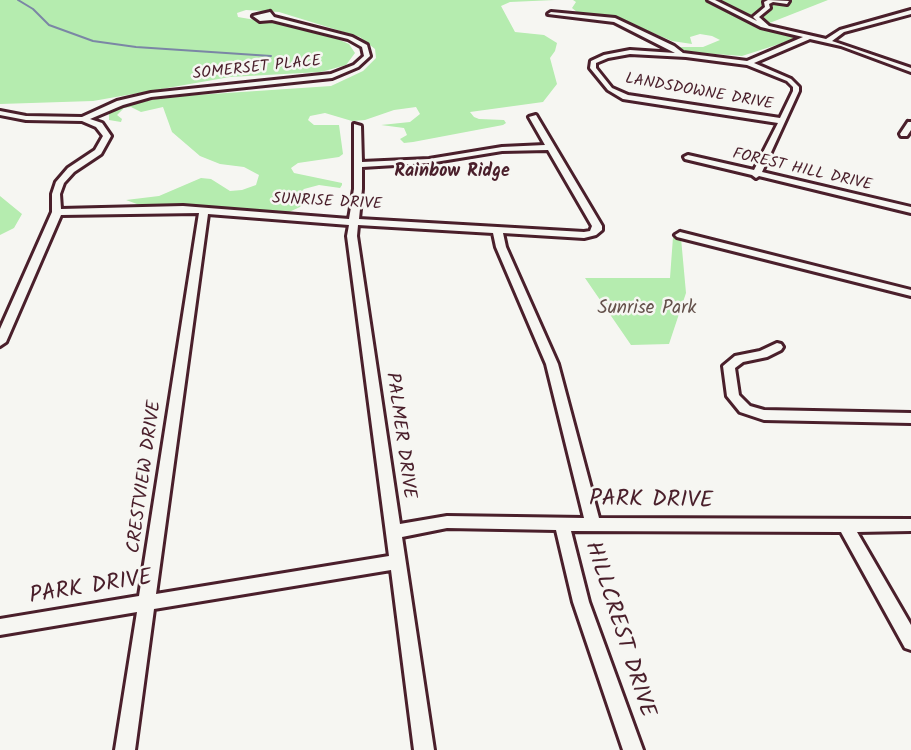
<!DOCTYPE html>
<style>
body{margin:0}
canvas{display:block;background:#f6f6f2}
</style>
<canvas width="911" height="750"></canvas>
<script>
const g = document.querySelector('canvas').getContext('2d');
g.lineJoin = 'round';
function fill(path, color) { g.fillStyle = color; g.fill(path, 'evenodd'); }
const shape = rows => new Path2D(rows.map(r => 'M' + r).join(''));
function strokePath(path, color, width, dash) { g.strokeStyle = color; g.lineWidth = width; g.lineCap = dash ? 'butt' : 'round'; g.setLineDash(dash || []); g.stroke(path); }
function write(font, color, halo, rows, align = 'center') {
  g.font = font + ' Kalam,sans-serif'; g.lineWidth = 5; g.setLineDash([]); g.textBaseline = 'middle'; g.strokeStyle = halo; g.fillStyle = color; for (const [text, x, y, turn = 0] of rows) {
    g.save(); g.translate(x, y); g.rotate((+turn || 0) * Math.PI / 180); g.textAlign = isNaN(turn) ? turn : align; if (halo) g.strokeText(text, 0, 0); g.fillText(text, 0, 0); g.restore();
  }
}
const green = shape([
 [0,0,555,0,510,2,501,6,515,32,544,35,557,43,555,51,550,58,557,84,543,102,470,112,474,117,479,119,504,120,506,123,503,125,413,142,404,143,400,139,407,135,404,128,381,125,410,122,420,114,416,107,394,110,365,120,352,121,325,113,310,116,308,120,314,125,339,125,343,154,339,157,298,163,291,168,294,173,342,183,342,185,340,188,319,185,304,189,301,192,305,201,300,207,289,212,137,204,126,200,159,196,201,178,211,179,230,191,242,190,256,185,259,175,244,167,220,164,200,156,172,132,163,107,141,112,131,107,124,108,117,115,122,119,121,122,109,120,109,112,117,107,167,97,331,86,363,71,376,58,375,49,360,37,279,12,246,10,237,13,238,17,319,31,349,44,355,53,346,65,321,72,230,77,93,101,0,104],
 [573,0,828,0,767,24,797,34,801,37,742,56,687,52,677,47,703,47,720,40,712,36,700,34,690,37,692,44,672,41,622,20,577,12,572,8,576,2],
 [0,196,22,214,14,228,0,235],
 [673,237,681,238,686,293,669,344,631,345,585,278,670,278]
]);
const stream = shape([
 [18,0,33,9,49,25,93,41,136,47,271,56]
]);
const minor = shape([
 [708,0,715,0,757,21,753,17,765,7,764,2,768,0,789,1,787,4,773,2,769,4,770,8,759,17,769,26,826,39,840,30,911,10,911,14,844,32,832,41,911,68,911,72,841,46,810,39,754,63,791,79,799,87,799,91,762,172,911,207,911,213,759,176,756,178,752,175,685,159,684,157,688,155,754,170,778,123,623,99,608,90,590,68,591,61,604,55,630,50,675,53,614,22,548,14,551,12,615,18,674,46,683,53,747,61,803,37,761,27,708,0],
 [630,54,686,57,747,65,787,81,793,87,793,91,780,118,628,95,612,88,596,68,596,63,608,58,630,54],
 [270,12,274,17,352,37,367,45,370,56,358,67,332,78,151,97,123,105,90,119,102,123,111,136,101,154,74,172,64,183,60,194,61,209,183,206,349,219,354,189,354,124,361,126,362,162,429,159,502,147,545,145,529,117,536,115,602,226,602,230,596,235,584,238,503,233,506,247,558,364,599,518,911,519,911,531,857,532,911,625,911,650,905,648,841,532,571,531,589,602,643,750,623,750,573,602,556,530,447,528,402,537,434,750,414,750,391,570,154,609,135,750,115,750,137,612,0,635,0,619,139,596,199,213,61,215,6,342,0,346,0,329,52,212,52,194,56,182,68,168,95,150,103,136,96,127,82,121,26,120,0,115,0,111,26,116,82,117,117,101,151,93,331,74,354,65,364,56,362,47,348,39,272,20,260,21,253,16,270,12],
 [548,150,592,226,590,231,584,232,359,219,362,189,362,167,429,163,502,151,548,150],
 [208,214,349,225,347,236,389,556,156,594,208,214],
 [358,225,493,233,496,247,546,364,584,518,447,516,400,524,357,236,358,225],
 [908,122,911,122,911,130,907,136,901,136,900,134,908,122],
 [680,232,911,290,911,296,677,237,675,235,680,232],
 [777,343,781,344,783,347,781,350,767,357,743,362,735,368,739,395,750,406,764,410,911,413,911,423,764,420,740,412,727,396,723,366,735,356,760,351,777,343]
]);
const farStreetnames = [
 ["SOMERSET PLACE",257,69,-6],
 ["LANDSDOWNE DRIVE",699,93,10],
 ["FOREST HILL DRIVE",802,171,13],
 ["SUNRISE DRIVE",327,203,3]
];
const farNeighbourhoodnames = [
 ["Rainbow Ridge",452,173]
];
const parkNames = [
 ["Sunrise Park",647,310]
];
const streetNames = [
 ["PALMER DRIVE",399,436,82],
 ["CRESTVIEW DRIVE",146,477,-82]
];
const nearStreetnames = [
 ["PARK DRIVE",651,502,1],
 ["PARK DRIVE",91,589,-9],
 ["HILLCREST DRIVE",618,630,72]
];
fill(green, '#b5ecaf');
strokePath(stream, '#7b86a5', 2);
strokePath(minor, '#4a1f2b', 6);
fill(minor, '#f6f6f2');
write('16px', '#4a1f2b', '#f6f6f2', farStreetnames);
write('bold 18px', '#4a1f2b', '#f6f6f2', farNeighbourhoodnames);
write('19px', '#65524c', '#f6f6f2', parkNames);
write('19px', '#4a1f2b', '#f6f6f2', streetNames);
write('23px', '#4a1f2b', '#f6f6f2', nearStreetnames);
</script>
